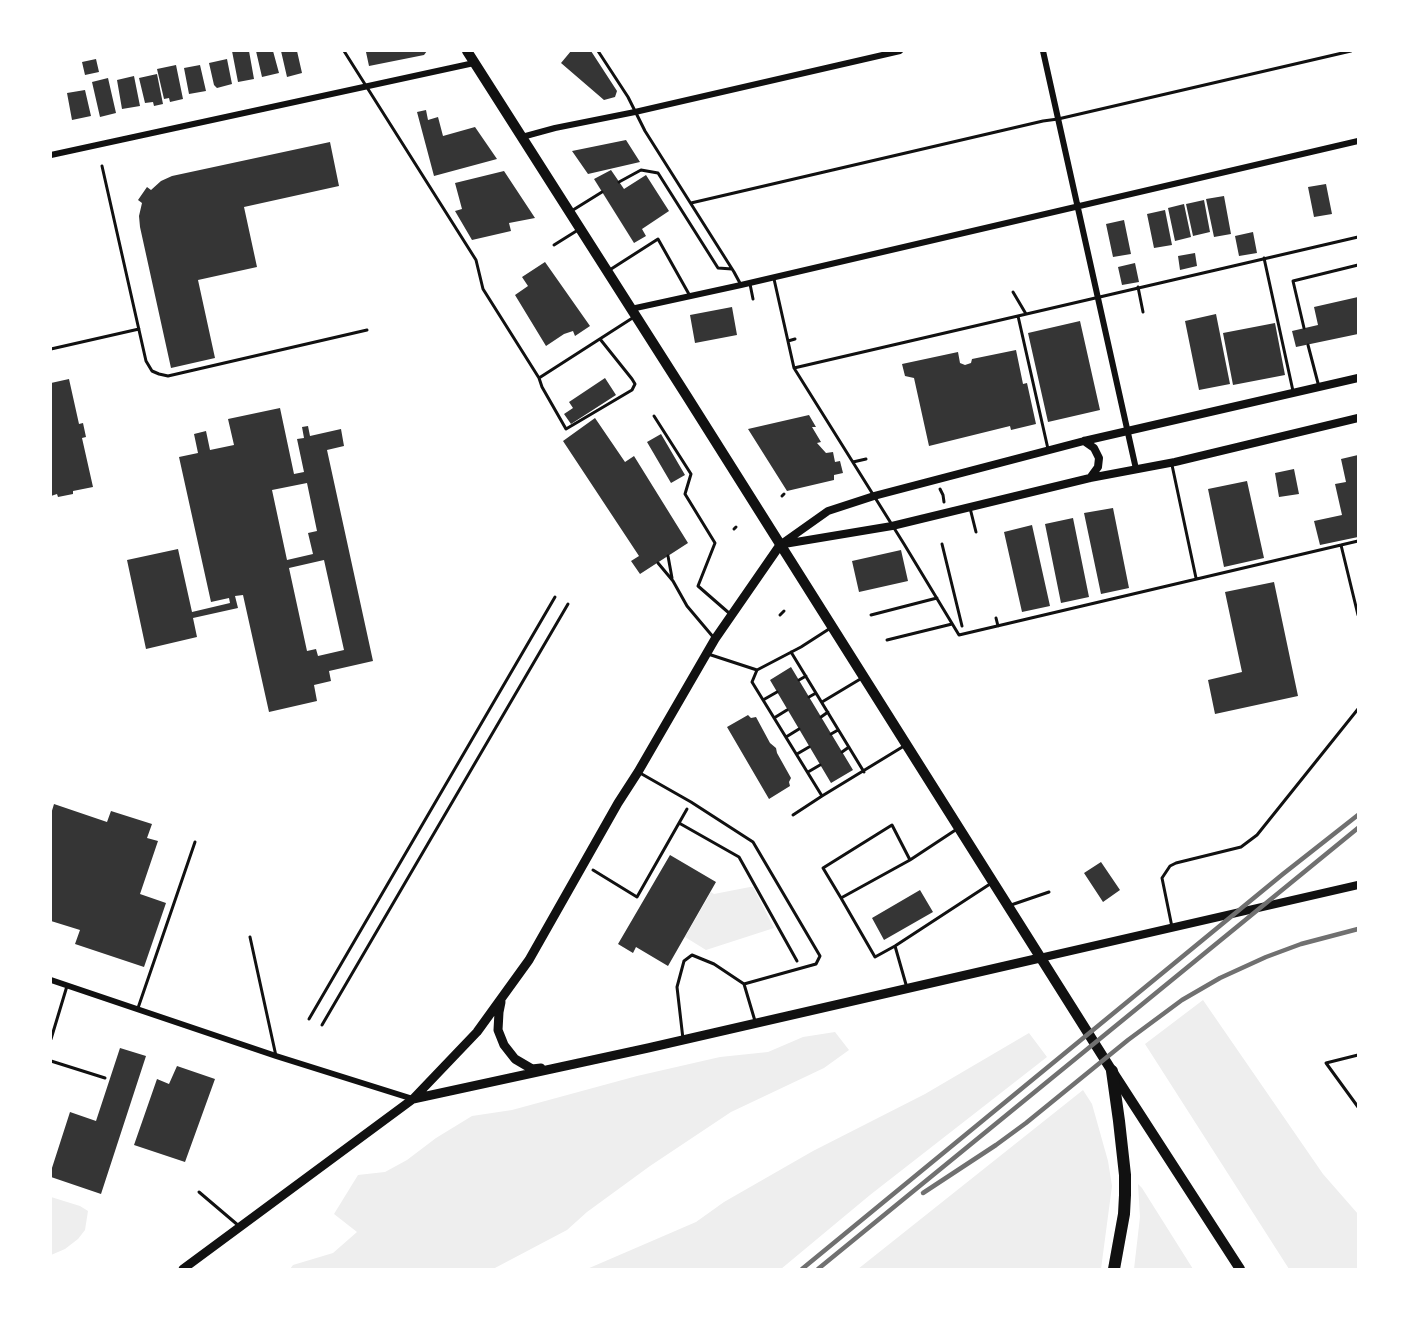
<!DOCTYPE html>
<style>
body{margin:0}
#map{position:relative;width:1409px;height:1320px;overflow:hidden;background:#fff;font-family:Lora,serif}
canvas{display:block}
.frame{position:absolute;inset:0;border:52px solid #fff;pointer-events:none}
</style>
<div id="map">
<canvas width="1409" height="1320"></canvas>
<div class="frame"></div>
</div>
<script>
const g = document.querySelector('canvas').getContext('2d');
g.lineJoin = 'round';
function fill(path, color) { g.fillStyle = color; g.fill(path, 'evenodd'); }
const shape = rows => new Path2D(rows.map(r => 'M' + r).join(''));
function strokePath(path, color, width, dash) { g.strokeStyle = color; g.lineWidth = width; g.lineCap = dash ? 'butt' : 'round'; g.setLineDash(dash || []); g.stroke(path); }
const green = shape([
 [750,887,753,887,774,928,706,950,685,937,711,892,714,894],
 [1203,1000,1323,1174,1358,1214,1358,1269,1289,1269,1145,1044],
 [835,1032,849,1050,824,1068,731,1112,650,1166,587,1212,567,1230,493,1269,290,1269,293,1265,333,1253,357,1232,334,1214,358,1175,385,1172,407,1160,436,1138,472,1116,512,1110,637,1076,720,1057,768,1052,803,1037],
 [1029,1033,1047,1057,870,1195,781,1269,587,1269,696,1222,724,1202,813,1151,925,1094],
 [1083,1090,1092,1104,1108,1161,1112,1186,1101,1269,858,1269],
 [1138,1184,1142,1188,1193,1269,1134,1269,1140,1217],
 [51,1197,80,1206,88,1211,85,1230,78,1239,65,1249,51,1255]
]);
const building = shape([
 [232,51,249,51,254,79,238,82],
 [256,51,273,51,279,73,262,77],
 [281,51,297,51,302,73,287,77],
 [373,51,427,51,424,55,369,66,366,52],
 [571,51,591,51,617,91,615,97,604,100,561,63],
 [96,59,99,72,85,75,82,62],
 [227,59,232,84,217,88,214,85,209,63],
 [176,65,183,99,170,102,169,98,164,99,157,69],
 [200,65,206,91,189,94,184,68],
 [157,74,163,104,154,106,153,102,145,103,139,78],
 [134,76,140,106,122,109,117,80],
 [108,78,116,113,100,117,92,82],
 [85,90,91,116,72,120,67,93],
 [426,110,428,120,438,117,443,136,475,127,497,159,434,176,417,112],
 [626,140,640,162,588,174,572,151],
 [330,142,339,186,244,207,257,267,198,280,215,358,171,368,140,227,139,216,142,203,138,200,147,187,151,190,161,181,172,176],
 [611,170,624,189,646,175,669,211,642,229,646,236,634,243,594,179],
 [504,171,535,218,509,223,511,231,472,240,455,211,462,209,455,183],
 [1326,184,1332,214,1314,217,1308,187],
 [1224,196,1231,234,1214,237,1206,199],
 [1204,200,1210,232,1193,236,1186,204],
 [1184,204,1191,237,1175,241,1168,208],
 [1165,210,1172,245,1154,248,1147,214],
 [1124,220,1131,254,1113,257,1106,224],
 [1253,232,1257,253,1239,256,1235,236],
 [1195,253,1197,266,1180,270,1178,256],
 [545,262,590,326,575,336,573,331,564,334,546,346,515,295,528,286,522,277],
 [1135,263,1139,282,1122,285,1118,267],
 [1358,297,1358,334,1296,347,1292,331,1318,325,1314,307],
 [732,307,737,335,695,343,690,315],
 [1216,314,1230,384,1199,390,1185,321],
 [1080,321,1100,410,1048,422,1028,333],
 [1275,323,1285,375,1233,385,1223,333],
 [1016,350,1023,384,1027,383,1036,424,1011,430,1010,426,929,446,914,378,905,376,902,364,958,352,960,363,965,365,971,363,972,359],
 [605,378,616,395,571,424,564,414,573,408,569,402],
 [69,379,79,424,83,423,86,437,82,438,93,487,73,491,73,494,58,497,57,494,51,496,51,383],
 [280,408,294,474,304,472,297,439,304,438,302,427,308,426,310,436,341,429,344,446,327,450,373,661,329,671,331,681,314,685,317,701,269,712,243,595,235,596,238,608,193,618,197,637,146,649,127,560,178,549,192,612,230,603,229,598,211,602,179,457,198,453,194,434,206,431,210,450,234,445,228,419],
 [307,483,317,531,308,533,313,554,287,560,272,490],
 [324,560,344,650,318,656,316,649,307,651,289,568],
 [809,415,816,427,812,427,821,442,817,443,826,453,833,452,835,462,840,461,843,473,834,475,834,480,787,491,748,429],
 [595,418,625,462,634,456,688,543,640,574,631,561,639,556,563,441],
 [661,434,685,475,671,483,647,442],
 [1358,455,1358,537,1320,545,1314,521,1342,515,1335,484,1346,482,1341,459],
 [1294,469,1299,494,1279,497,1275,473],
 [1247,481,1264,558,1224,567,1208,489],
 [1113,508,1129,588,1101,594,1084,513],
 [1073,518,1089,597,1061,603,1045,524],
 [1032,525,1050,606,1022,612,1004,532],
 [901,550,908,581,859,592,852,561],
 [1274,582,1298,696,1215,714,1208,680,1242,672,1225,592],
 [791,667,853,770,831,783,770,680],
 [748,715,751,718,756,717,770,743,776,748,777,753,791,778,789,782,790,786,769,799,727,727],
 [54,804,107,822,111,811,152,824,147,838,158,841,140,894,166,903,144,967,75,944,80,930,51,921,51,814],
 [670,855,716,882,668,966,636,947,633,953,618,944],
 [1101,862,1120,890,1103,902,1084,873],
 [920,890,933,912,884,940,872,918],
 [120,1048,146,1056,101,1194,51,1177,51,1171,70,1112,96,1121],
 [177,1066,215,1079,185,1162,134,1145,157,1079,169,1084]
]);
const path = shape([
 [102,166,146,361,152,371,159,374,168,376,367,330],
 [51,349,139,329],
 [940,489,943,495,944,502],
 [782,496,784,494],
 [734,529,736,527],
 [780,615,784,611],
 [679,823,739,857,797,961],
 [593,870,637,897,687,809]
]);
const service = shape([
 [344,51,476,260,483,289,539,378,542,387,566,429,632,390,635,384,632,379,600,339],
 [598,51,628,97,645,131,734,272,741,285],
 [619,182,641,170,658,173,718,268,732,269],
 [691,203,1043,121,1058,119,1351,51],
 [573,210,602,192],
 [554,245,578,230],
 [1264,258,1293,391],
 [608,271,658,239,690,296],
 [774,279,794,368,904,544,959,635,1358,541],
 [750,284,753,299],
 [1138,287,1143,312],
 [1013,292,1026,314],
 [1018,316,1048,449],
 [1304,328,1293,281,1358,265],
 [788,341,795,339],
 [1308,345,1319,387],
 [794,368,1358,237],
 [539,378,634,317],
 [654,416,691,474,685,494,715,543,698,586,729,613],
 [853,462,866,459],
 [1172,465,1196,578],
 [970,508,976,532],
 [942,544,962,626],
 [1341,545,1358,615],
 [668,556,672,578],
 [658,563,673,581,687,606,714,638],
 [871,615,937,598],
 [996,618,998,626],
 [829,629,801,647,757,670,752,682,822,796,904,746],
 [887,640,952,624],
 [791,652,864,772],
 [708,654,757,670],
 [799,680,806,676],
 [809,697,816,693],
 [763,700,777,692],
 [822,702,862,678],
 [821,717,828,712],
 [774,718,787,710],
 [831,734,838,730],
 [786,737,799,729],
 [842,752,849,747],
 [797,754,809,747],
 [808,772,820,765],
 [640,773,691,802,753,842,820,956,816,964,744,984],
 [793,815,822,796],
 [957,829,910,860,841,898,875,957,895,946,990,884],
 [841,898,823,868,892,825,910,860],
 [1011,905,1049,892],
 [1172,927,1162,878,1170,866,1176,863,1241,847,1257,835,1358,709],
 [250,937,276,1056],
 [895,946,907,988],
 [138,1008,195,842],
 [309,1019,555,597],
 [322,1025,568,604],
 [51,1039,67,986],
 [683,1039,677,987,684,961,692,955,714,964,744,984,755,1021],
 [1358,1055,1326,1063,1358,1107],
 [51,1061,105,1078],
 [199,1192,239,1226]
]);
const minor = shape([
 [1043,51,1136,469],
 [522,137,555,128,635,112,900,51],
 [51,155,474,63],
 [631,309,741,285,1358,141],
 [51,980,276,1056,413,1099]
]);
const tertiary = shape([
 [1084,441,1094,448,1099,458,1098,467,1090,478],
 [784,544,892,526,1090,478,1175,462,1358,418],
 [780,545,828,511,874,496,1084,441,1358,378],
 [1040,958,1358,885]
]);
const secondary = shape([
 [501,1002,499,1012,498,1030,504,1045,515,1059,532,1069,541,1068],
 [413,1099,477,1032,529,960,618,803,638,772,715,639,780,545],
 [183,1269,413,1099,648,1048,1040,958]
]);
const primary = shape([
 [467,51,688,398,1112,1071,1240,1269]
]);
const motorway = shape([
 [1112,1071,1119,1121,1125,1175,1125,1195,1124,1214,1114,1269]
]);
const rail = shape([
 [923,1193,996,1145,1026,1123,1128,1040,1182,1000,1220,978,1266,957,1301,944,1358,929],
 [802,1269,1283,874,1358,815],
 [818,1269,1358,828]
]);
fill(green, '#eee');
fill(building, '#353535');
strokePath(path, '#111', 3);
strokePath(service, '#111', 3);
strokePath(minor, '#111', 6);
strokePath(tertiary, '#111', 8);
strokePath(secondary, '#111', 9);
strokePath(primary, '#111', 10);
strokePath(motorway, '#111', 12);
strokePath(rail, '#707070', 4.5);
</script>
